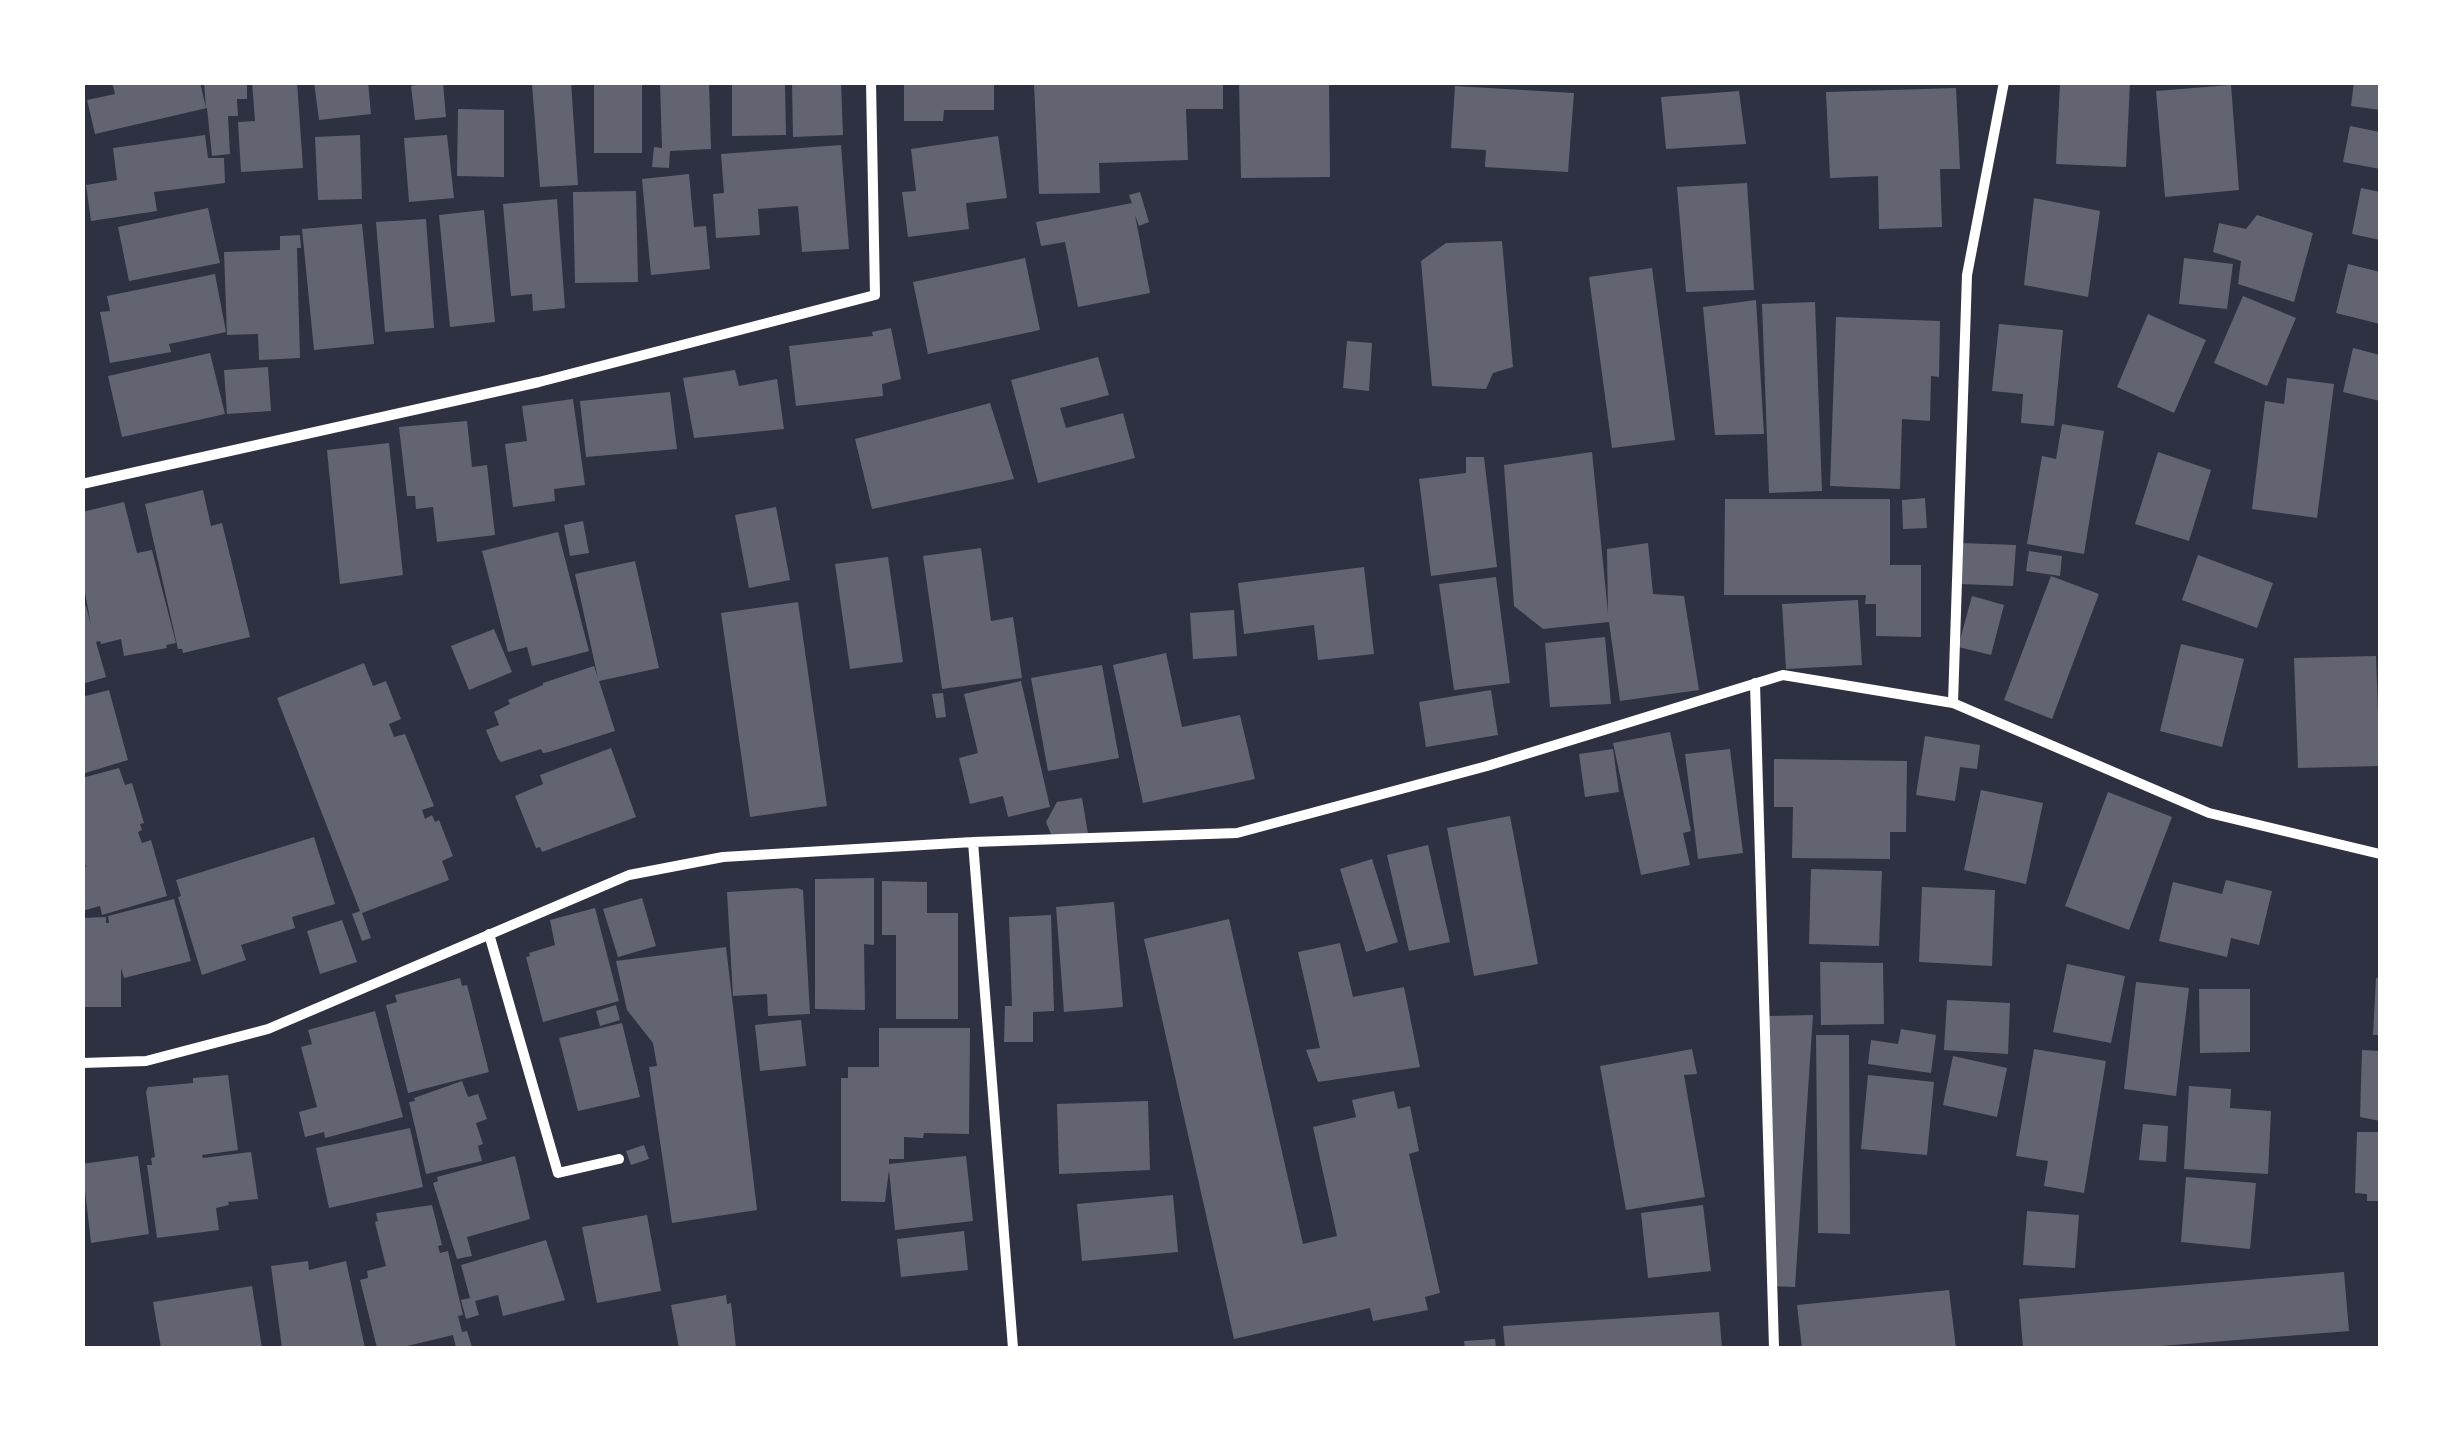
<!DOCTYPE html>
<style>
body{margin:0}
#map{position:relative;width:2463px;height:1431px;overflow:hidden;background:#2d3142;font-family:"Playfair Display",serif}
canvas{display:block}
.frame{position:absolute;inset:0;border:85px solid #fff;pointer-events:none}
</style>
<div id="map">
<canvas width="2463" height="1431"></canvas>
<div class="frame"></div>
</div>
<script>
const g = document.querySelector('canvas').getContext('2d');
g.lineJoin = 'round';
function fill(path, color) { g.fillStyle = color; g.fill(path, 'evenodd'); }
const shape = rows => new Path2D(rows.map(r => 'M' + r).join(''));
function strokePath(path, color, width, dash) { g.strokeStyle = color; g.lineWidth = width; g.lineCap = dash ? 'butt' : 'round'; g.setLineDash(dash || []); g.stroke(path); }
const building = shape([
 [112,82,200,82,206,108,204,82,247,82,247,99,237,99,238,116,228,116,230,154,212,156,207,108,95,134,87,100,115,94],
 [252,82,297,82,303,168,241,172,238,122,255,121],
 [314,82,368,82,371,114,319,120],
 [431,82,443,83,446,117,415,120,411,86],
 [571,82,578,185,540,187,532,84],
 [594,82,642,82,642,153,594,153],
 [660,82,709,82,711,149,670,151,669,168,652,167,654,147,662,148],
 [732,82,785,84,786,135,732,136],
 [792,82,841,82,843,135,793,137],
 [904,82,994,82,994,110,944,110,943,121,904,121],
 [1223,82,1223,109,1186,109,1188,160,1099,163,1100,193,1039,194,1034,84],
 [1239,82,1329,82,1330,177,1241,178],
 [2060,82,2130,82,2126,167,2056,164],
 [2354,82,2380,82,2380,110,2351,106],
 [2231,85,2239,190,2165,197,2156,91],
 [1455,86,1574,93,1568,172,1485,167,1486,150,1451,148],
 [1956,88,1960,169,1940,169,1942,227,1879,229,1878,176,1830,178,1826,92],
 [1739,91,1746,144,1666,149,1661,97],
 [458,109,504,110,504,177,457,176],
 [2350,126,2380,132,2380,169,2343,162],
 [205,135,208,158,224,158,225,183,154,192,157,211,91,221,86,185,117,180,113,148],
 [360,135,362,199,318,200,315,137],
 [447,135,454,198,409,202,404,138],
 [998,136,1007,198,966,203,969,229,908,237,902,192,916,191,911,149],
 [841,145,849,249,802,252,798,206,758,209,760,235,716,238,713,194,724,193,721,154],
 [689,174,694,227,706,226,710,269,651,275,642,179],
 [1747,183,1754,290,1686,292,1677,187],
 [2361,188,2380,192,2380,240,2352,234],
 [636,191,638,282,575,283,573,192],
 [1140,192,1149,222,1139,226,1135,215,1150,293,1078,307,1065,242,1041,246,1036,222,1132,203,1129,195],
 [2034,198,2100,211,2088,297,2024,285],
 [557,199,565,308,533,311,532,294,511,296,503,204],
 [208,208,220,263,129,281,118,227],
 [484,210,495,322,450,327,439,215],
 [2257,215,2313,233,2294,302,2238,284,2241,261,2213,252,2219,223,2246,229],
 [426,219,434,328,385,332,376,222],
 [362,224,374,344,314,350,302,229],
 [300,235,301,248,297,248,300,358,259,360,258,334,227,335,224,252,280,250,280,236],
 [1502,241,1513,367,1493,373,1486,389,1432,386,1421,261,1446,243],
 [1025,258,1040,330,928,354,913,282],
 [2184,258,2233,264,2227,309,2179,304],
 [2348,264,2380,272,2380,324,2336,313],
 [1652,268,1675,440,1612,448,1589,277],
 [215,274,226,332,169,344,171,352,110,363,100,312,110,311,107,296],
 [2243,296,2296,318,2267,386,2214,363],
 [1756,300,1764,434,1715,435,1703,307],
 [1815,302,1822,491,1769,493,1762,304],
 [2148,314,2206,340,2174,413,2117,387],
 [1836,317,1940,321,1939,377,1931,376,1930,421,1902,419,1900,489,1830,486],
 [1999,324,2063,330,2054,426,2021,423,2023,394,1992,391],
 [891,328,901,379,882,384,883,396,796,406,789,346,873,336,872,332],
 [1347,341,1372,343,1369,391,1343,388],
 [2353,348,2380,355,2380,401,2343,392],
 [210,353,225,414,122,437,108,376],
 [1098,357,1109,395,1060,408,1066,428,1123,413,1135,458,1038,483,1011,380],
 [268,367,271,411,227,414,224,370],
 [735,370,739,386,777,379,784,429,694,438,683,378],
 [2287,378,2334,384,2317,518,2252,509,2265,401,2284,404],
 [670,392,677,449,586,457,580,401],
 [573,399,585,485,554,489,555,501,513,507,505,444,527,441,522,406],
 [990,403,1014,479,872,509,855,439],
 [467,421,472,467,487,465,495,535,437,542,433,507,416,509,415,496,407,496,399,427],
 [2062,424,2104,431,2084,554,2027,544,2042,456,2056,459],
 [389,443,403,575,340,584,327,450],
 [1592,452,1608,613,1607,549,1648,543,1653,594,1684,596,1699,690,1620,701,1609,622,1543,629,1514,606,1504,465],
 [2158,452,2211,470,2189,541,2135,524],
 [1466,457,1484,457,1497,567,1431,576,1419,479,1466,473],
 [203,490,211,526,222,523,250,637,183,653,182,649,178,649,145,504],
 [1925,498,1927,528,1903,529,1902,500],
 [1725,499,1890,499,1890,565,1921,565,1921,637,1876,636,1876,604,1865,604,1866,595,1724,595],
 [124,502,137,553,152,550,176,643,166,645,167,648,124,656,121,639,101,644,100,641,96,642,106,677,82,684,82,607,86,606,91,625,82,576,82,512],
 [776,507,790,580,749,588,735,515],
 [583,521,589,553,570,556,564,525],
 [558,532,589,651,532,666,527,647,508,652,482,551],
 [1961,543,2016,545,2013,586,1959,584],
 [981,548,991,621,1013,617,1022,678,942,689,923,556],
 [2029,551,2062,556,2060,576,2026,571],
 [2198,555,2273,583,2257,628,2182,600],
 [888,557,903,662,850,669,835,564],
 [635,561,659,668,599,681,615,731,549,752,543,753,541,749,501,762,498,759,486,730,499,725,494,712,510,704,508,700,543,685,543,683,594,666,598,678,575,574],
 [1364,567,1374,654,1318,660,1314,625,1244,634,1238,583],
 [2051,576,2099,594,2052,719,2004,700],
 [1496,577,1510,683,1454,690,1439,584],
 [1972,596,2004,605,1991,655,1958,647],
 [1858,600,1862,665,1786,669,1782,604],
 [798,602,827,806,750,817,721,613],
 [1234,610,1237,656,1193,659,1190,613],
 [494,629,512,672,469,690,451,646],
 [1605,637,1611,704,1550,707,1545,643],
 [2181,644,2244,659,2222,747,2160,731],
 [1166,653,1182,727,1240,715,1255,779,1143,803,1113,665],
 [2376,656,2380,766,2298,768,2294,658],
 [364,663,373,686,386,681,401,719,389,724,394,737,405,734,434,806,422,810,425,819,432,815,435,822,439,820,453,856,442,861,449,880,362,913,371,938,362,941,352,914,360,911,277,698],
 [1102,665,1119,758,1048,771,1031,678],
 [1021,681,1050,807,1008,817,1003,796,970,804,959,758,978,753,964,694],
 [109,690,128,760,82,774,82,697],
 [1491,690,1498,735,1426,747,1419,702],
 [943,693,946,717,936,718,932,694],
 [1670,732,1691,831,1683,833,1690,865,1641,875,1613,743],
 [1925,736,1980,745,1977,769,1960,767,1955,801,1916,795],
 [611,748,636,817,542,852,540,847,536,848,515,796,543,784,540,775],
 [1613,749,1619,792,1585,797,1579,754],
 [1730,749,1743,853,1698,859,1685,754],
 [1774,759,1907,761,1906,832,1890,832,1890,859,1792,858,1793,807,1774,807],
 [119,768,125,785,132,783,144,823,140,824,142,830,138,832,142,843,151,840,167,896,102,915,100,906,82,911,82,868,86,867,82,858,82,778],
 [1981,790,2043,803,2026,884,1964,870],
 [2108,792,2172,817,2129,930,2065,906],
 [1082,798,1088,834,1051,834,1046,822,1057,802],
 [1510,816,1538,964,1474,976,1447,828],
 [314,837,335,904,292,917,295,928,241,945,246,960,202,975,178,897,181,896,176,880],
 [1428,845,1450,942,1409,951,1387,855],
 [1372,859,1398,942,1366,952,1340,869],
 [1811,869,1882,871,1879,946,1809,944],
 [874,878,874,945,864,944,865,1010,815,1009,815,879],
 [2226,880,2272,891,2259,945,2231,938,2227,957,2159,941,2173,882,2222,894],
 [882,881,927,882,927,913,958,913,958,1019,896,1019,896,935,882,935],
 [1922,887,1995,890,1992,966,1919,962],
 [797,888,803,890,810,1014,768,1016,767,994,733,996,727,892],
 [642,898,656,946,618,957,603,909],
 [174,899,191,961,124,978,121,968,121,1007,85,1007,85,999,82,999,82,918,106,917,106,923,109,923,108,916],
 [1114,902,1123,1007,1064,1012,1056,907],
 [595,908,619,1001,543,1022,526,957,530,956,529,953,555,945,550,920],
 [1051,915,1054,1011,1033,1012,1033,1042,1004,1042,1005,1006,1012,1006,1009,917],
 [1229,919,1303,1244,1337,1236,1313,1127,1356,1117,1352,1100,1394,1091,1398,1109,1410,1106,1419,1151,1409,1154,1440,1293,1425,1297,1428,1310,1373,1321,1370,1308,1234,1339,1144,939],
 [342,920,357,962,320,974,307,931],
 [1340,943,1353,997,1404,987,1420,1067,1318,1082,1306,1050,1320,1048,1298,952],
 [726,947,757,1210,672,1223,649,1067,657,1066,653,1043,627,1010,616,961],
 [1820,962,1883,963,1884,1024,1821,1025],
 [2067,964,2125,976,2111,1043,2053,1032],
 [460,978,462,986,467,985,489,1072,408,1093,386,1005,397,1002,395,995],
 [2376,978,2380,978,2380,1035,2373,1035],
 [2136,982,2189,988,2176,1096,2124,1089],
 [2199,989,2250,989,2250,1052,2200,1053],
 [1947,1000,2010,1003,2008,1054,1944,1050],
 [616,1005,620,1020,600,1026,596,1011],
 [375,1011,403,1117,325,1138,324,1132,305,1137,299,1112,317,1107,301,1047,312,1044,308,1030],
 [1813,1015,1795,1287,1770,1286,1769,1016],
 [801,1020,806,1066,760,1071,755,1025],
 [622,1023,640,1097,578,1111,559,1038],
 [879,1028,970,1028,969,1134,924,1133,923,1138,904,1137,904,1159,889,1159,889,1164,966,1156,973,1221,895,1230,889,1170,885,1202,841,1201,841,1078,848,1078,848,1067,879,1067],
 [1901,1029,1936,1035,1931,1073,1868,1064,1871,1040,1898,1044],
 [1816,1035,1849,1035,1850,1234,1818,1233],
 [1692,1049,1697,1074,1684,1075,1705,1197,1626,1210,1600,1066],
 [2034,1049,2106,1061,2084,1193,2044,1186,2048,1161,2016,1156],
 [2362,1050,2380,1051,2380,1121,2360,1117],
 [1953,1056,2007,1068,1997,1117,1943,1105],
 [228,1075,238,1150,202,1155,203,1158,251,1152,258,1199,228,1202,229,1205,216,1208,219,1230,157,1238,147,1165,152,1165,151,1158,155,1157,146,1092,148,1087,193,1083,193,1078],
 [1868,1075,1934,1082,1927,1155,1861,1149],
 [462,1081,468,1097,478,1094,487,1119,476,1123,483,1144,478,1146,482,1161,426,1174,409,1102,415,1101,414,1098],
 [2189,1086,2231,1089,2230,1108,2271,1111,2268,1174,2184,1169],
 [1148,1101,1150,1170,1059,1174,1057,1104],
 [2143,1124,2168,1126,2166,1162,2139,1160],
 [410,1128,423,1187,329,1208,316,1148],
 [2357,1132,2380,1132,2380,1201,2367,1201,2367,1194,2355,1193],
 [644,1145,649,1159,631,1165,626,1151],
 [138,1156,149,1234,91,1243,82,1164],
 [515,1156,530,1219,467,1237,472,1256,457,1259,433,1183,438,1181,437,1177],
 [2186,1177,2256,1183,2250,1249,2181,1242],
 [1173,1195,1178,1252,1082,1261,1077,1204],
 [432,1205,442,1245,438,1246,440,1253,448,1251,463,1315,458,1316,462,1332,467,1331,472,1347,456,1348,453,1335,399,1348,377,1348,360,1280,368,1278,367,1271,386,1266,375,1222,378,1221,376,1213],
 [1703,1205,1711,1271,1648,1278,1641,1213],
 [2027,1211,2079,1215,2075,1268,2023,1265],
 [647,1215,661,1291,597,1303,582,1227],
 [964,1231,968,1270,901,1277,897,1239],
 [546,1240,565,1300,503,1316,498,1295,475,1301,479,1315,466,1319,461,1300,470,1298,461,1265],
 [308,1261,309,1270,346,1261,365,1348,282,1348,271,1266],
 [2344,1272,2349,1331,2137,1348,2023,1348,2019,1299],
 [252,1286,262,1348,161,1348,153,1302],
 [1949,1290,1956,1348,1802,1348,1797,1305],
 [726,1295,727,1304,731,1303,736,1348,679,1348,671,1305],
 [1719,1312,1722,1348,1505,1348,1503,1326],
 [1495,1339,1496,1348,1465,1348,1464,1341]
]);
const minor = shape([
 [82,484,539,382,875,295,871,82],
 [1755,683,1774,1348],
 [1953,703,1967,275,2004,82],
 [973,842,1013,1348],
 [489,934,558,1173,619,1159],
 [82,1063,146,1061,268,1029,629,875,723,857,973,842,1237,833,1487,766,1783,675,1953,703,2209,813,2380,854]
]);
fill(building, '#626471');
strokePath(minor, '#fff', 10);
</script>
